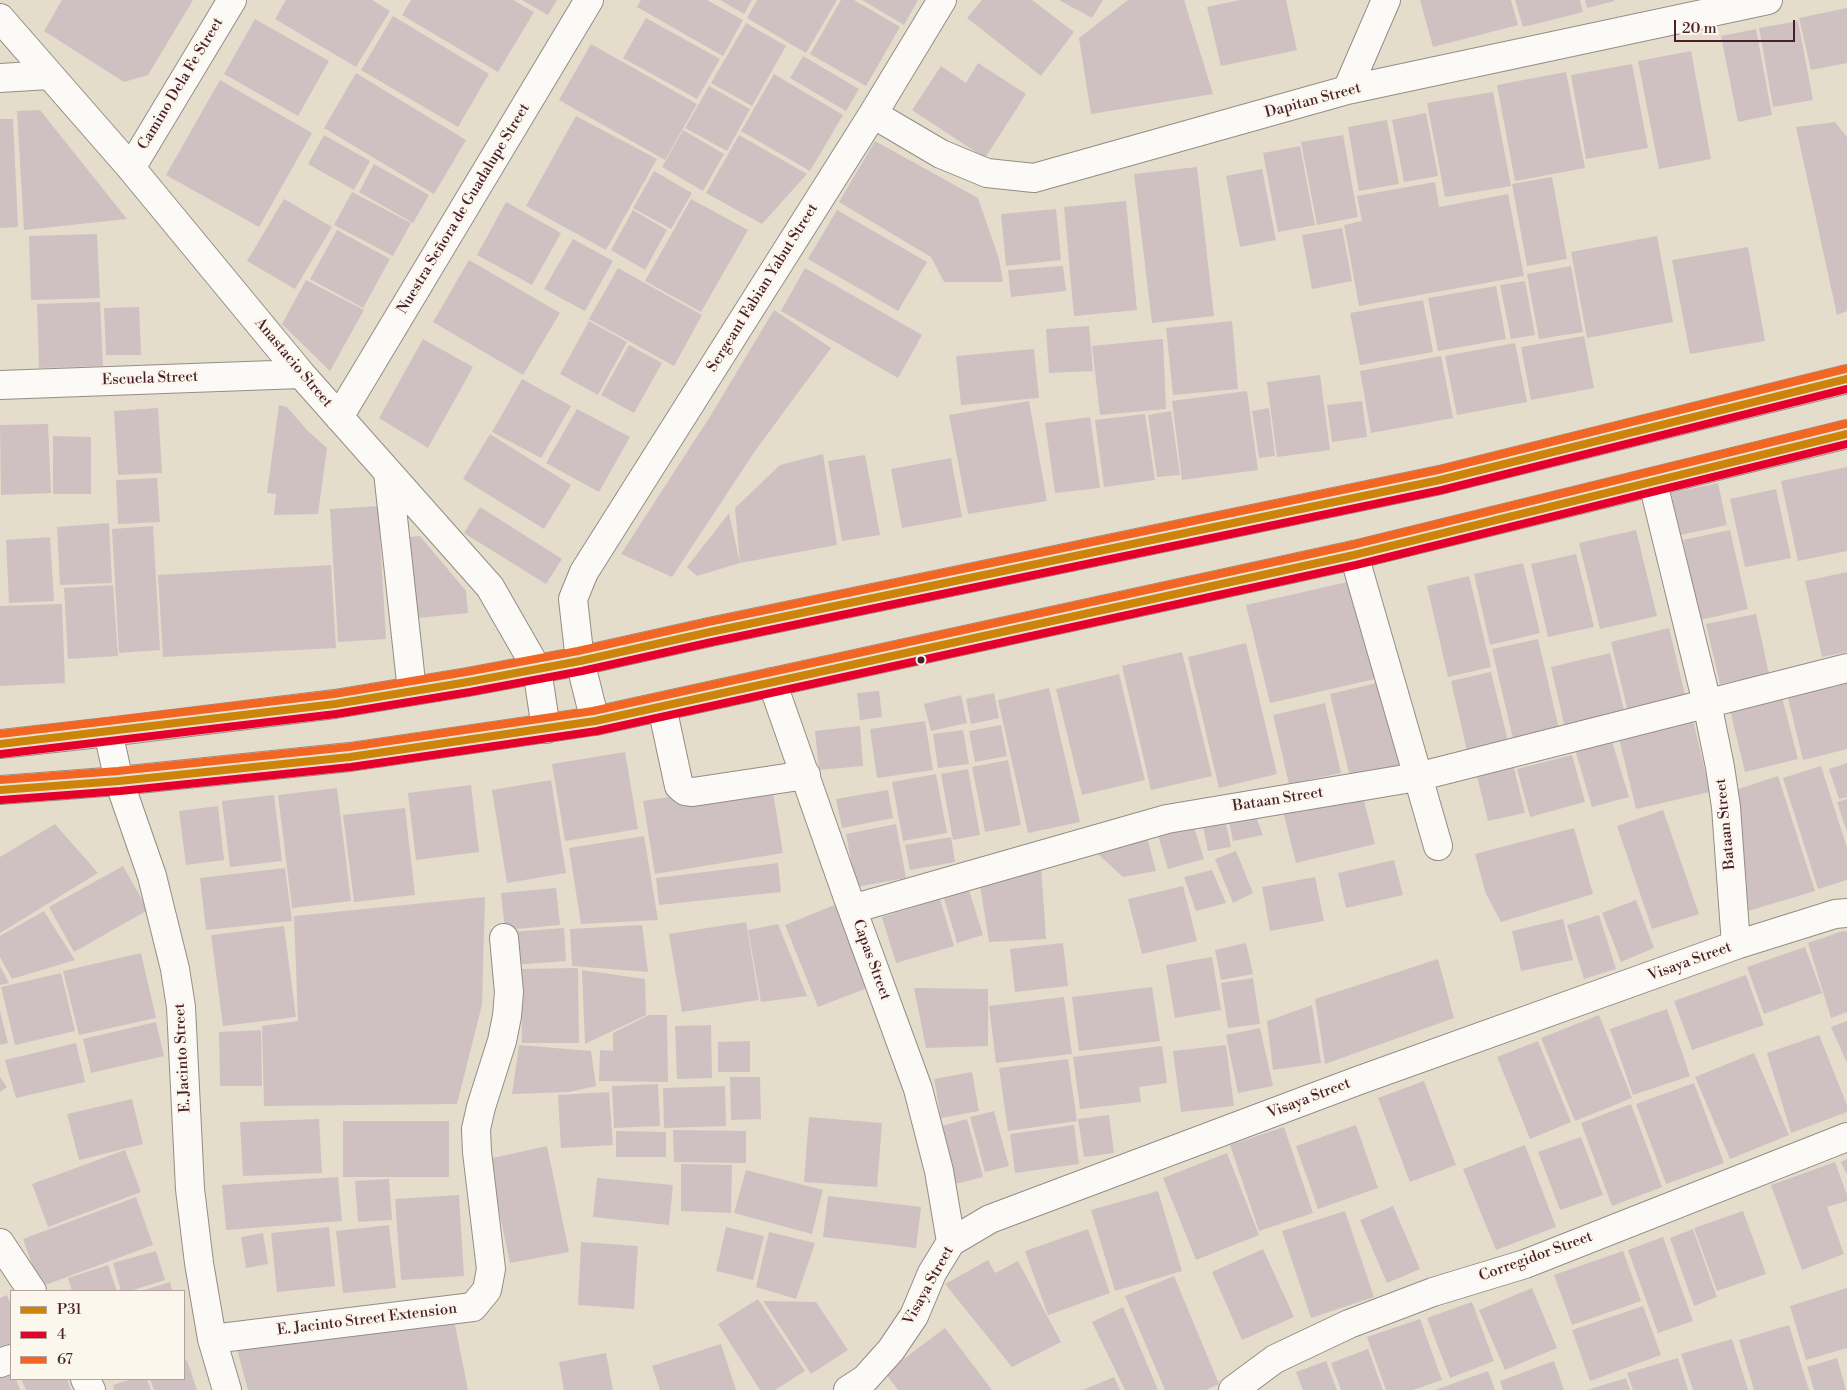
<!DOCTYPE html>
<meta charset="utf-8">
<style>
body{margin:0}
#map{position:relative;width:1847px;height:1390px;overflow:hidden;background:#e4ddcc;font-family:"Libre Bodoni",serif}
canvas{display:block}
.legend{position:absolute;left:10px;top:1290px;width:175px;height:90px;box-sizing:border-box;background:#fbf7ec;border:1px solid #b4a19f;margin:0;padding:6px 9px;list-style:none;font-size:15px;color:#4a1f2b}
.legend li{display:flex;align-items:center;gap:10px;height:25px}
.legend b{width:25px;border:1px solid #b4a19f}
.scale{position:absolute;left:1674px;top:20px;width:121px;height:22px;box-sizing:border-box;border:2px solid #4a1f2b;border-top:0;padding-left:6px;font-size:15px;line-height:18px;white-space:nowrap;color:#4a1f2b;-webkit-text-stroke:4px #fbf7ec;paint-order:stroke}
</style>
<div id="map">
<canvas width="1847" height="1390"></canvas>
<ul class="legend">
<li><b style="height:6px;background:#cc840b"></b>P31</li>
<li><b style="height:6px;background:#e4002b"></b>4</li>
<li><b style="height:6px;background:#f26522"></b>67</li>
</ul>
<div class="scale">20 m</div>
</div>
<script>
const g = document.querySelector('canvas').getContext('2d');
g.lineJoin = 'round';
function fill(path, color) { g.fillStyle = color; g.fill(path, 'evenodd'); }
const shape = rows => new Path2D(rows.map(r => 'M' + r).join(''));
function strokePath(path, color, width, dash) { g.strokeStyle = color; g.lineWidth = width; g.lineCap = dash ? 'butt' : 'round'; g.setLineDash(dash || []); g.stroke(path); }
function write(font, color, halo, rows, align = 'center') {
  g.font = font + ' "Libre Bodoni",serif'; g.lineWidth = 5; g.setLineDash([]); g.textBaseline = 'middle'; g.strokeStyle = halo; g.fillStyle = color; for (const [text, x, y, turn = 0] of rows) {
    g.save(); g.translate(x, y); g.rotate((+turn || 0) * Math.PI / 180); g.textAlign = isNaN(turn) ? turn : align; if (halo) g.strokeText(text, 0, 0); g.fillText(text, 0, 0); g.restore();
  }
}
const building = shape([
 [62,0,193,0,148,75,124,82,44,31],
 [286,0,372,0,390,11,356,67,275,19],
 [411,0,513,0,534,12,498,72,402,15],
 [522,0,557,0,548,15],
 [641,0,707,0,743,20,723,56,637,7],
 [720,0,752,0,744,14],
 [757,0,837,0,806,53,747,18],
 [841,0,854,0,900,27,866,86,810,54],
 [862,0,918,0,904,25],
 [982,0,1032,0,1074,32,1041,76,967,18],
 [1059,0,1103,0,1092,18],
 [1128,0,1184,0,1213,94,1091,114,1079,38],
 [1240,0,1286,0,1297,50,1221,66,1207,7],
 [1420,0,1511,0,1518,25,1433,47],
 [1515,0,1580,0,1583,12,1523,27],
 [1585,0,1614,0,1614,1,1587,8],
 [1847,8,1847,63,1811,70,1799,18],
 [393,16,489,74,458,127,361,70],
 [646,18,720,59,697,99,623,58],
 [255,19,329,61,298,116,224,74],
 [1798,21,1813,100,1773,107,1759,28],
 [746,23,786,46,752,106,711,83],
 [1756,29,1772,115,1738,122,1721,36],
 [591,44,697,104,665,160,559,100],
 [1691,51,1711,159,1659,169,1638,61],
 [803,56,859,89,846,111,790,78],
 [978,63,1026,94,985,158,912,110,941,66,966,83],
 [1632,64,1648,148,1586,159,1571,75],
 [1566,72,1585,168,1515,181,1497,85],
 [356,73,466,140,434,194,324,128],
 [774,74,843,115,810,171,741,131],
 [220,80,312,133,259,227,166,175],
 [709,86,750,109,727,151,685,128],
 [1493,92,1511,186,1445,197,1427,103],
 [40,110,127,219,24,230,17,111],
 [1426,113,1438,176,1404,182,1392,120],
 [576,116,657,159,606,250,526,206],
 [0,119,13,119,18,227,0,228],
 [1387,120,1399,184,1359,191,1348,127],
 [1835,122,1847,137,1847,311,1837,315,1796,127],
 [683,130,724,154,703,191,662,167],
 [324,135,370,161,354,190,308,164],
 [739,135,807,174,762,224,706,193],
 [1343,135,1358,217,1317,225,1301,142],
 [875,141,978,198,999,259,1003,282,944,282,931,257,839,202],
 [1300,146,1315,225,1278,232,1263,153],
 [374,164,429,195,413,223,359,192],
 [1197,167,1214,316,1152,323,1134,174],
 [1262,169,1276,240,1240,247,1226,176],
 [654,171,692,193,671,229,633,208],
 [1552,177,1567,259,1527,266,1512,184],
 [1435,182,1439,207,1508,194,1524,276,1359,306,1344,225,1362,221,1357,196],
 [352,192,411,223,393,256,334,225],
 [284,199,332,227,295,289,247,261],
 [691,199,748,230,701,312,645,281],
 [1126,201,1137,310,1074,316,1064,207],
 [506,202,561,233,532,285,477,255],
 [1056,209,1061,260,1006,266,1001,214],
 [633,210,667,230,645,270,611,250],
 [837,210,927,262,898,311,808,259],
 [1342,228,1352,281,1312,289,1302,235],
 [337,230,390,259,363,308,310,279],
 [97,234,100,298,31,300,29,236],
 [1657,236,1673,322,1587,338,1571,252],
 [573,239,613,261,585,311,544,289],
 [1748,247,1765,341,1690,354,1672,260],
 [469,260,560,313,523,375,433,322],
 [1063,266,1066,291,1011,297,1008,270],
 [1571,266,1583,332,1539,339,1527,274],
 [618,268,702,315,674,366,589,319],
 [805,268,922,335,898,378,781,311],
 [306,280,364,310,330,371,282,324],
 [1525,281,1535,335,1511,339,1500,285],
 [1496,286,1506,339,1438,351,1428,298],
 [1423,300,1433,352,1360,365,1350,313],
 [100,302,103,366,39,368,37,304],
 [139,307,141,355,106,355,104,308],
 [774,310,831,348,755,451,672,577,621,554,711,415],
 [589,321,627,342,598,395,560,374],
 [1232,321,1238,389,1173,395,1166,328],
 [1089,326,1093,371,1049,373,1046,329],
 [1584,336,1594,388,1531,400,1521,347],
 [423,339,473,367,428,448,379,418],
 [1163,339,1166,409,1100,415,1092,346],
 [1515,343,1527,402,1457,415,1445,356],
 [629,345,662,363,634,413,601,395],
 [1034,349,1039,398,961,405,956,356],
 [1441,356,1453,418,1371,433,1360,371],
 [1320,375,1330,450,1277,457,1267,382],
 [522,379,571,406,541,458,492,432],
 [1247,391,1258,470,1182,480,1172,401],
 [1029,401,1047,501,968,514,949,415],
 [1362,401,1367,437,1332,442,1327,405],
 [279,405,287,407,307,430,327,448,318,514,274,515,276,494,267,493],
 [158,408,162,473,118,475,114,411],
 [1269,408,1275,456,1259,458,1252,411],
 [577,409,630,437,599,492,546,463],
 [1171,411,1180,475,1157,477,1148,415],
 [1145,414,1155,480,1104,487,1095,420],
 [1090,417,1100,488,1055,493,1045,423],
 [48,424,51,493,1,495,0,425],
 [490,434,571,485,544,529,463,479],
 [53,436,91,437,91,494,53,494],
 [823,454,837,545,740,563,735,508,780,465],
 [865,455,880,535,842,541,828,461],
 [951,458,962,517,902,528,891,469],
 [1847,467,1847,551,1798,561,1781,481],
 [157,478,160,522,118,524,116,480],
 [1718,483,1727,525,1680,535,1671,493],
 [1776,489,1791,558,1745,567,1730,499],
 [378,506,386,639,338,642,330,509],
 [480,507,562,559,546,584,464,533],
 [729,513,740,563,697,576,687,567],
 [109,523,112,583,60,585,57,527],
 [153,526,160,650,119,653,112,529],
 [1636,530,1657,616,1600,629,1579,543],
 [1730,530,1748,609,1700,620,1683,540],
 [420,536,466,591,468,613,418,618,410,537],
 [50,537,54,601,9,603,6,540],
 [1576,554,1594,627,1548,637,1531,564],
 [1523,563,1540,633,1490,645,1474,574],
 [331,565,336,648,163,657,158,575],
 [1847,572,1847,652,1822,657,1805,581],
 [1469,576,1491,667,1448,677,1427,586],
 [1352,581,1375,679,1270,703,1246,605],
 [113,585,118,656,68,659,64,588],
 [62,604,65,683,0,686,0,606],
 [1756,614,1769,674,1720,684,1706,624],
 [1669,628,1686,699,1628,712,1611,642],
 [1538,639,1559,729,1513,739,1492,649],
 [1246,643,1277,774,1219,788,1188,657],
 [1182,652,1212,776,1151,790,1122,666],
 [1610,653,1625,714,1565,728,1551,667],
 [1491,672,1508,741,1467,751,1451,681],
 [1119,674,1145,780,1082,795,1056,689],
 [1847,679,1847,749,1803,760,1787,694],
 [1381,682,1401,769,1351,781,1330,694],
 [1049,688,1080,822,1028,833,998,700],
 [879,691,882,717,860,720,857,693],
 [994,693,999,718,971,724,966,699],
 [961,695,967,723,931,731,924,704],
 [1782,697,1798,759,1745,772,1730,710],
 [1325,703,1341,773,1289,784,1273,715],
 [1692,716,1710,792,1636,809,1618,734],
 [925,721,933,770,877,778,870,729],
 [1001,725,1007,756,975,762,969,731],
 [860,726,863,766,819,770,815,731],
 [963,730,969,764,938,768,933,734],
 [1610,735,1629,797,1592,807,1574,746],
 [625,752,638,829,565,841,552,764],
 [1572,755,1585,802,1530,817,1517,769],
 [1008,760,1021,825,985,832,972,767],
 [1847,763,1847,797,1839,799,1829,769],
 [1513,764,1525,813,1488,821,1476,772],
 [1821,766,1847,848,1847,880,1818,889,1783,778],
 [968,769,980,835,953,840,941,774],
 [936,774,947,833,903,841,892,782],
 [1778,776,1815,891,1748,911,1738,861,1735,790],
 [551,780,566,873,507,883,492,790],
 [771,781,783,853,655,874,643,801],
 [471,785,479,852,416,860,408,793],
 [337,788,351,901,292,908,278,795],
 [888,790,893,818,842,828,836,799],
 [1362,793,1375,844,1296,863,1283,811],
 [274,795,282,861,230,867,222,801],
 [1847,799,1847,832,1837,802],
 [218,806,224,860,186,865,179,811],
 [405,808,415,895,354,902,343,815],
 [1663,810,1699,914,1652,929,1617,826],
 [1256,817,1263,835,1233,841,1229,822],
 [1225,818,1231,847,1208,851,1202,822],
 [55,824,98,873,0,933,0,857],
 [896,824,906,878,856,887,846,834],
 [1193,824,1204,859,1168,869,1158,835],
 [1574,828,1593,894,1501,922,1486,894,1475,854],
 [1146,834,1156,871,1123,877,1088,845],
 [644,836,658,920,581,924,569,848],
 [951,837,955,862,910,870,905,845],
 [1236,851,1253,893,1233,903,1215,859],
 [1394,860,1403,895,1346,908,1338,873],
 [778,863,781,892,659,905,656,878],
 [123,866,148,910,74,952,49,907],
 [1041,866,1046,939,989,942,980,885],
 [285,868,292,921,206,930,200,878],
 [1212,870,1226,903,1196,911,1184,877],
 [1315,877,1324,921,1270,931,1262,887],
 [1183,886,1197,941,1142,954,1128,899],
 [556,888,560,925,505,930,501,893],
 [969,890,983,935,957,943,944,898],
 [485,897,482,1005,457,1104,264,1106,262,1026,298,1021,294,916],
 [940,899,954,946,896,963,882,917],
 [1636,900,1654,948,1621,962,1602,913],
 [842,902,875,985,818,1007,785,925],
 [44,911,75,960,12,979,0,957,0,936],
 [1599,915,1616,969,1584,979,1567,925],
 [1563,919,1573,960,1521,971,1512,931],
 [746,922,759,1000,682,1012,669,934],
 [778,924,807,996,761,1002,748,930],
 [642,925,648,972,572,966,570,929],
 [284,926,296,1017,223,1026,211,935],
 [564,928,566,961,513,965,510,932],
 [1843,931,1847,932,1847,1012,1831,1018,1808,943],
 [1063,943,1068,986,1015,992,1010,949],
 [1246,943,1253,974,1221,980,1215,950],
 [1805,947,1822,993,1764,1014,1747,967],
 [141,953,156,1018,79,1035,63,971],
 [1212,957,1221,1010,1175,1018,1166,965],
 [1438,959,1454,1018,1325,1064,1315,999],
 [0,966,9,983,0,985],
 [578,968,579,1043,522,1043,521,969],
 [582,970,645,979,646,1015,585,1044],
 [61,973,75,1031,15,1045,1,987],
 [1746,975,1764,1025,1692,1050,1674,1001],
 [1253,978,1260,1024,1228,1028,1221,983],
 [1152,987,1160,1041,1079,1051,1072,997],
 [914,988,988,989,988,1046,926,1048],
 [1064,997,1072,1054,996,1063,989,1006],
 [1312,1005,1321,1063,1273,1070,1267,1021],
 [1667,1009,1690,1076,1633,1095,1610,1029],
 [0,1011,8,1043,0,1045],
 [649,1015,667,1015,668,1082,599,1081,600,1050,613,1051,613,1033],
 [1599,1015,1632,1098,1575,1121,1541,1038],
 [1847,1021,1847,1063,1831,1027],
 [156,1022,164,1056,91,1073,83,1039],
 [711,1025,712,1078,677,1079,675,1026],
 [1260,1028,1273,1086,1238,1093,1226,1035],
 [261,1030,262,1086,220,1086,219,1032],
 [1819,1035,1847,1105,1847,1112,1791,1133,1767,1053],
 [750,1041,750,1072,718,1072,718,1042],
 [1538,1041,1571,1122,1530,1139,1497,1057],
 [76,1043,85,1082,16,1098,5,1060],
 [519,1045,591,1051,596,1086,569,1092,512,1094],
 [1226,1045,1234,1106,1181,1112,1173,1051],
 [1162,1046,1167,1083,1139,1087,1141,1102,1080,1109,1073,1057],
 [1754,1053,1789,1135,1730,1159,1695,1077],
 [1068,1059,1077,1121,1008,1131,999,1068],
 [972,1072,979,1111,941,1118,934,1079],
 [0,1077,7,1087,0,1092],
 [730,1077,760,1077,761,1119,731,1120],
 [1424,1081,1456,1165,1410,1182,1378,1098],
 [1694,1083,1724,1163,1666,1184,1636,1104],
 [658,1084,660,1126,614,1128,612,1086],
 [725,1086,726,1126,664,1128,663,1088],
 [609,1092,613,1145,561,1148,558,1095],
 [132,1099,143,1144,79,1160,67,1114],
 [1631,1104,1662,1187,1612,1206,1581,1123],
 [994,1111,1009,1166,985,1172,970,1117],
 [1109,1115,1114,1153,1084,1157,1078,1119],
 [809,1117,882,1123,877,1187,804,1182],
 [319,1119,322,1173,243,1176,240,1122],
 [967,1119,983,1177,955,1184,939,1127],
 [343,1121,449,1121,449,1177,343,1177],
 [1074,1125,1079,1164,1015,1173,1010,1134],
 [1356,1125,1378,1188,1318,1209,1296,1146],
 [1284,1127,1313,1213,1259,1231,1230,1145],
 [673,1130,746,1131,746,1163,674,1162],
 [616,1131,666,1132,666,1157,616,1157],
 [1581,1137,1603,1195,1560,1210,1538,1152],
 [1525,1145,1556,1227,1496,1250,1463,1169],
 [547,1146,569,1252,510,1263,488,1159],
 [125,1150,141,1192,48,1227,32,1184],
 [1227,1153,1259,1235,1196,1260,1163,1178],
 [1847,1159,1847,1175,1841,1162],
 [1835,1162,1847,1195,1847,1201,1827,1207,1844,1254,1802,1270,1771,1185],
 [681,1164,732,1165,731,1213,681,1211],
 [746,1170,823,1190,812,1234,734,1213],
 [338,1177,342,1221,226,1230,222,1185],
 [597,1178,673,1185,669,1225,593,1217],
 [389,1179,392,1220,358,1222,355,1181],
 [1158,1191,1182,1271,1115,1291,1091,1210],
 [459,1195,464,1276,401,1280,395,1199],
 [828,1196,921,1207,916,1248,823,1237],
 [136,1197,153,1245,40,1287,23,1239],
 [1393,1206,1420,1269,1387,1283,1360,1220],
 [1345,1211,1374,1297,1311,1318,1282,1231],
 [1743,1211,1766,1274,1717,1291,1694,1228],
 [389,1225,396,1288,343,1293,336,1231],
 [329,1227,335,1286,277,1292,271,1233],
 [726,1227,764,1236,753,1280,716,1271],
 [1088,1229,1110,1293,1048,1315,1025,1251],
 [1693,1229,1717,1297,1694,1306,1670,1238],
 [769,1232,815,1243,796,1299,756,1287],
 [263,1233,268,1264,246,1268,241,1237],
 [1663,1237,1693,1321,1658,1333,1628,1250],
 [581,1242,638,1246,634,1309,578,1305],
 [1263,1249,1294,1317,1242,1340,1212,1272],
 [156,1251,165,1280,130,1291,121,1291,113,1263],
 [1623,1251,1641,1301,1572,1325,1554,1275],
 [988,1260,995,1273,1018,1261,1061,1342,1012,1367,945,1284],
 [108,1265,117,1291,72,1291,68,1278],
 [1174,1276,1219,1384,1206,1390,1165,1390,1125,1296],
 [170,1282,172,1291,141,1291],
 [1532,1288,1557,1348,1505,1370,1479,1310],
 [1847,1288,1847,1348,1806,1360,1790,1306],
 [7,1295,11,1306,11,1353,0,1357,0,1298],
 [758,1299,805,1371,775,1390,760,1390,718,1324],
 [763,1301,816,1302,848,1350,811,1374],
 [1472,1302,1494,1361,1450,1378,1427,1318],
 [1643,1306,1661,1355,1590,1381,1572,1330],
 [1123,1307,1158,1390,1125,1390,1092,1322],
 [453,1315,468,1390,248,1390,235,1342],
 [1420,1319,1442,1380,1413,1390,1386,1390,1367,1337],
 [1789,1325,1809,1390,1754,1390,1739,1340],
 [945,1328,992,1390,898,1390,885,1373],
 [1732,1339,1748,1390,1693,1390,1681,1354],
 [721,1344,736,1390,660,1390,652,1366],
 [1368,1349,1383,1390,1341,1390,1331,1363],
 [606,1353,613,1390,564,1390,559,1362],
 [1678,1358,1688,1390,1633,1390,1627,1373],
 [1837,1358,1846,1390,1814,1390,1807,1367],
 [187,1360,197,1390,154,1390,150,1379,184,1379,184,1361],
 [1326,1361,1337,1390,1303,1390,1296,1372],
 [1554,1361,1564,1390,1503,1390,1500,1381],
 [1488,1371,1495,1390,1435,1390],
 [11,1373,11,1379,16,1379,20,1390,0,1390,0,1378],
 [1114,1377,1120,1390,1083,1390],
 [1626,1378,1630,1390,1587,1390],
 [21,1379,67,1379,71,1390,26,1390],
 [132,1379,147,1379,151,1390,114,1390,113,1385]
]);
const minor = shape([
 [0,18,131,168,301,374,490,587,537,669,546,729],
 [0,78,49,75],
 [1347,90,1386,0],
 [873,114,941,154,987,173,1034,178,1347,90,1768,0],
 [131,168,232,0],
 [0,385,301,374],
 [339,417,589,0],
 [388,472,412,691],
 [1653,483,1707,703,1720,767,1726,807,1736,945],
 [1354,555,1438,846],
 [772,682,847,895,918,1089,939,1171,951,1242],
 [662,707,679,786,685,791,693,792,806,775],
 [595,721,580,661,573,599,584,572,873,114,942,0],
 [108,732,119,781,152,876,175,969,181,1007,190,1189,199,1263,212,1339,227,1390],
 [852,909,1167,819,1417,777,1847,668],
 [0,1243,32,1291],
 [212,1339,473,1307,487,1290,491,1269,477,1152,476,1129,481,1107,502,1041,507,1016,509,992,504,938],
 [0,1363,11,1359],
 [85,1379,91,1390],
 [848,1390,865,1379,891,1350,914,1316,932,1273,951,1242,990,1219,1357,1081,1736,945,1835,914,1847,913],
 [1233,1390,1275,1359,1349,1324,1433,1292,1525,1264,1847,1137]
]);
const major = shape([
 [0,744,108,732,335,704,468,682,580,661,710,632,1440,480,1847,379],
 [0,790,119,781,350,757,595,721,1354,555,1847,434]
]);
const bus1 = shape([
 [0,744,335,704,468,682,580,661,710,632,1440,480,1847,379],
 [0,790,119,781,350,757,595,721,1354,555,1847,434]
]);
const bus2 = shape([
 [1,754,336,714,470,692,582,671,712,642,1442,490,1847,389],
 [1,800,120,791,351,767,597,731,1356,565,1847,444]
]);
const bus3 = shape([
 [0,734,334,694,466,672,578,651,708,622,1438,470,1845,369],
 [0,780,118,771,349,747,593,711,1352,545,1845,424]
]);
const markers = [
 [921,660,4.5,"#4a1f2b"]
];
const streetNames = [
 ["Camino Dela Fe Street",181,84,-59],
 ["Dapitan Street",1313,101,-15],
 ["Nuestra Señora de Guadalupe Street",464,209,-59],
 ["Sergeant Fabian Yabut Street",763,288,-58],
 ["Anastacio Street",293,363,50],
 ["Escuela Street",150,379,-2],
 ["Bataan Street",1278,800,-9],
 ["Bataan Street",1726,824,-96],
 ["Capas Street",871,960,70],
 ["Visaya Street",1690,962,-20],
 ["E. Jacinto Street",183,1058,-93],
 ["Visaya Street",1309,1099,-21],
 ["Corregidor Street",1536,1257,-20],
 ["Visaya Street",929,1286,-61],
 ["E. Jacinto Street Extension",367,1320,-7]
];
fill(building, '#cfc1c2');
strokePath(minor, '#968c85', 30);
strokePath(major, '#968c85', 30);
strokePath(minor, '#fbfaf7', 28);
strokePath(major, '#e8e1d4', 28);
strokePath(bus1, '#cc840b', 8);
strokePath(bus2, '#e4002b', 8);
strokePath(bus3, '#f26522', 8);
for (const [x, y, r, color] of markers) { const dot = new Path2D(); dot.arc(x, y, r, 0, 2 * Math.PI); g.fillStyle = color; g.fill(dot); strokePath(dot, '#fbf7ec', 2); }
write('15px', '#4a1f2b', '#fbf7ec', streetNames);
</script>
